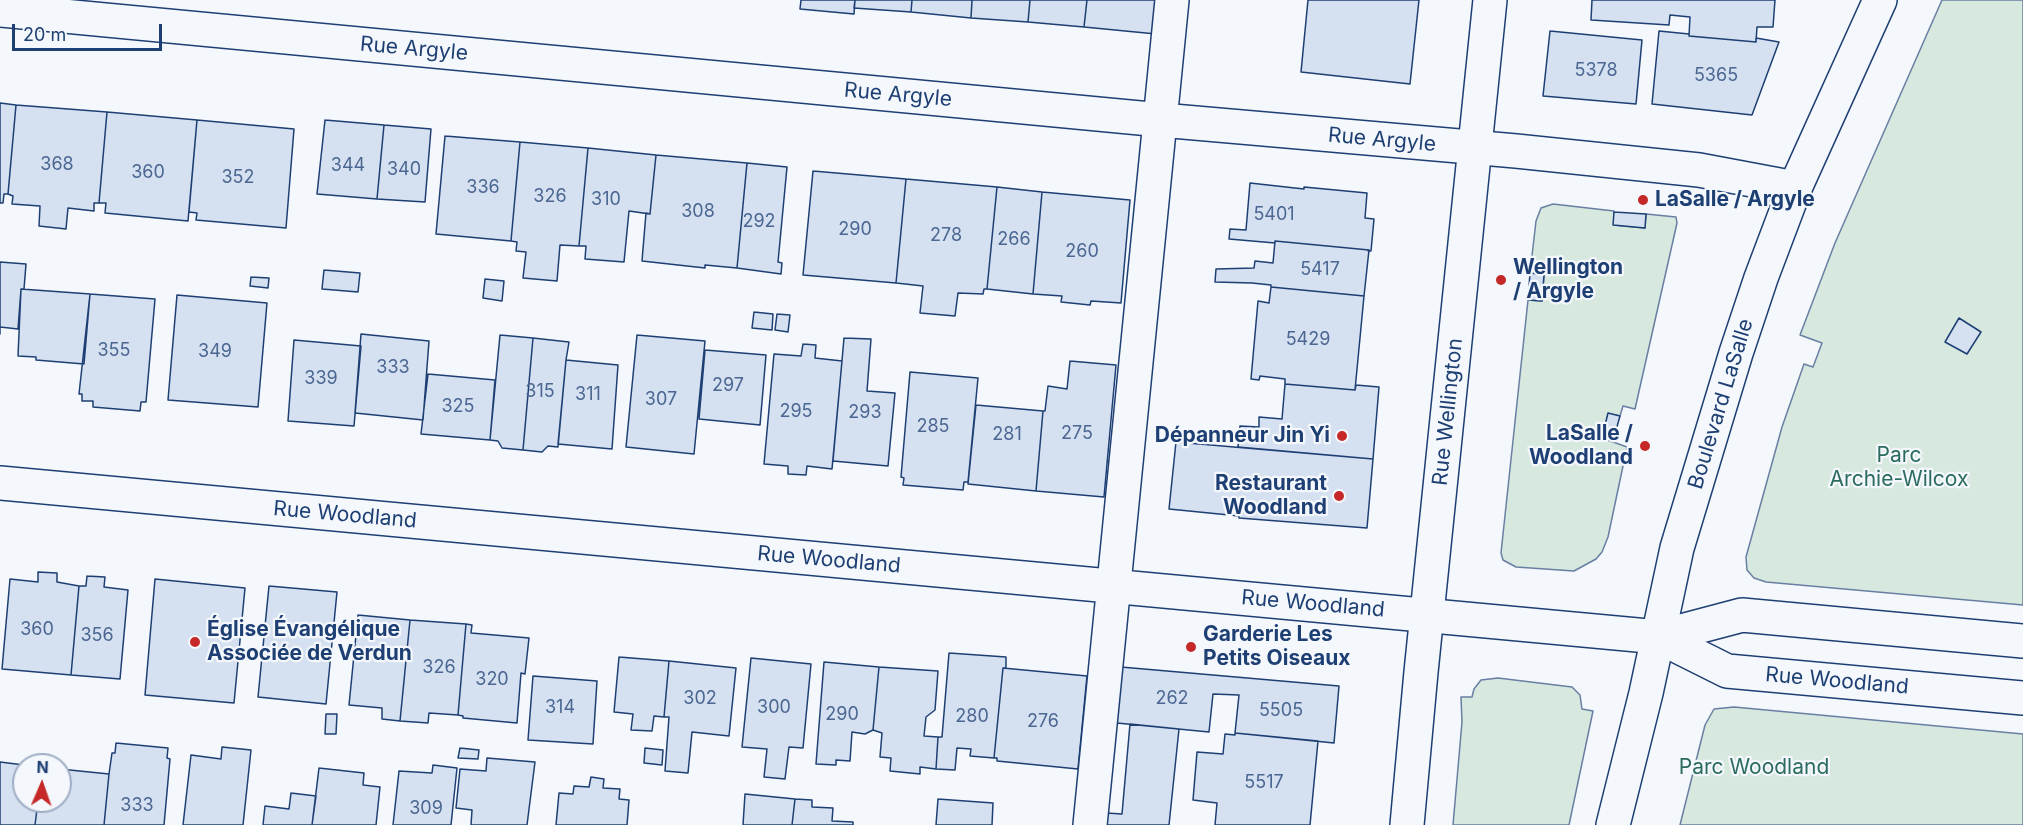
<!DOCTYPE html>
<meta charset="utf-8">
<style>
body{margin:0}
#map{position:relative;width:2023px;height:825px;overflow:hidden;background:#f4f7fb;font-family:Inter,sans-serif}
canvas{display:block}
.north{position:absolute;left:12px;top:753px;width:60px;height:60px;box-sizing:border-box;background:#f4f7fb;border:2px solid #9eadc5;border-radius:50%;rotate:2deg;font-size:16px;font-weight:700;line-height:24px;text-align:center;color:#1d3f73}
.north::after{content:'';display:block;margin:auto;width:21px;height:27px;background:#c62828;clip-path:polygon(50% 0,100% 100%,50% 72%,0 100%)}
.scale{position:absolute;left:12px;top:24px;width:150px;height:27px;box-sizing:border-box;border:3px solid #1d3f73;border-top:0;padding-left:8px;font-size:18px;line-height:21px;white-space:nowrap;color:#1d3f73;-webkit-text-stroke:4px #f4f7fb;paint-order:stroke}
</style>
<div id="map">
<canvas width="2023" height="825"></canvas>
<div class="north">N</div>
<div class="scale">20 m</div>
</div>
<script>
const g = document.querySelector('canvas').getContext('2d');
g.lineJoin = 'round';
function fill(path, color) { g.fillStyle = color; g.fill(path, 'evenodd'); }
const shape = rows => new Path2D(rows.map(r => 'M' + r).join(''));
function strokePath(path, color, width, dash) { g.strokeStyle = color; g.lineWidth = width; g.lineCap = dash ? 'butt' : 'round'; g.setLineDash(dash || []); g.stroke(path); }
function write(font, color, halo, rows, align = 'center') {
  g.font = font + ' Inter,sans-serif'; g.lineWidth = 4.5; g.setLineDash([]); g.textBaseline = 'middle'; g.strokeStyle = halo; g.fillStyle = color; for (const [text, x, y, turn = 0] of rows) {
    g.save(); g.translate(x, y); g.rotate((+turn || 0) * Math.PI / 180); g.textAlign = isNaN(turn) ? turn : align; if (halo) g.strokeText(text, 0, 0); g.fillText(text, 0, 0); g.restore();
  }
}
const green = shape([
 [1942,0,2023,0,2023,605,1766,582,1754,578,1747,570,1746,557,1782,427,1804,364,1813,367,1822,343,1800,335,1835,243,1942,0],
 [1553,204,1614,211,1614,225,1645,228,1646,214,1676,217,1677,223,1635,409,1623,406,1620,416,1608,414,1602,438,1627,447,1608,537,1602,552,1596,559,1574,571,1516,567,1503,560,1501,553,1528,300,1542,301,1544,275,1530,273,1536,221,1541,208,1553,204],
 [1498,678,1572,687,1580,695,1582,709,1593,711,1569,825,1453,825,1462,722,1461,697,1472,697,1474,689,1481,680,1498,678],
 [1734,707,2023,734,2023,825,1680,825,1705,725,1714,709,1734,707]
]);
const building = shape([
 [801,0,855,0,854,14,800,9,801,0],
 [855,0,912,0,911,12,854,8,855,0],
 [912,0,972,0,971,18,911,12,912,0],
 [972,0,1030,0,1028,22,971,18,972,0],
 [1030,0,1087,0,1084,27,1028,22,1030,0],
 [1087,0,1159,0,1156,34,1084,27,1087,0],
 [1308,0,1419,0,1410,84,1301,72,1308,0],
 [1592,0,1775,0,1773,27,1757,27,1756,42,1689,36,1690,17,1670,15,1669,25,1591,20,1592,0],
 [1550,31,1642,40,1636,104,1543,96,1550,31],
 [1659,31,1689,34,1689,36,1756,42,1756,38,1779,42,1752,115,1652,104,1659,31],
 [0,103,16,105,8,194,4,194,3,203,0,203,0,103],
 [16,105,107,112,99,203,94,203,94,211,68,208,66,229,39,226,40,206,12,204,13,196,8,194,16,105],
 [107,112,197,120,188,221,105,213,106,203,99,203,107,112],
 [197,120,294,129,286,228,196,220,197,213,189,212,197,120],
 [325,120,384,125,377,199,317,194,325,120],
 [384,125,431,129,425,202,377,199,384,125],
 [445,136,520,142,511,241,436,234,445,136],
 [520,142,588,148,579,246,560,245,557,281,523,278,526,252,516,251,517,242,511,241,520,142],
 [588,148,656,155,650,214,629,211,624,262,585,259,586,246,579,246,588,148],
 [656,155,747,163,737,268,705,265,705,268,642,261,646,213,650,214,656,155],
 [747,163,787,167,778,262,782,263,781,274,737,268,747,163],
 [813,171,906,179,896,283,803,275,813,171],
 [906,179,997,187,987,289,984,289,983,294,958,293,955,316,920,313,923,286,896,283,906,179],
 [1250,183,1304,189,1304,187,1367,193,1365,218,1374,219,1371,251,1368,251,1369,250,1275,241,1275,243,1229,239,1230,229,1246,230,1250,183],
 [997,187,1042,192,1033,294,987,289,997,187],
 [1042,192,1130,200,1121,303,1091,301,1090,305,1061,302,1062,296,1033,294,1042,192],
 [1614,212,1646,214,1645,228,1613,225,1614,212],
 [1275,241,1369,250,1364,296,1271,287,1271,285,1252,283,1215,282,1216,269,1254,268,1255,261,1273,263,1275,241],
 [0,262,26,264,24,289,21,289,18,329,0,327,0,334,0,262],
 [324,270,360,273,358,292,322,289,324,270],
 [1530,273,1544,275,1542,301,1528,300,1530,273],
 [251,277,269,278,268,288,250,286,251,277],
 [485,279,504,281,502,301,483,298,485,279],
 [1271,287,1364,296,1355,390,1285,384,1285,379,1260,376,1259,380,1251,379,1258,301,1269,303,1271,287],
 [21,289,90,294,84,364,36,360,36,357,18,356,21,289],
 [90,294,155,299,146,402,141,402,140,411,93,407,93,401,82,401,82,394,79,394,90,294],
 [177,295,267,303,258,407,168,400,177,295],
 [754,312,773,314,772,330,752,328,754,312],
 [777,314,790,315,788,332,775,330,777,314],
 [1959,318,1981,332,1967,354,1945,342,1959,318],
 [361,334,429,341,423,420,355,413,361,334],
 [500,335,533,338,523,450,502,448,498,441,490,440,500,335],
 [637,335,705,341,694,454,626,447,637,335],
 [533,338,569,342,566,360,558,447,548,446,542,452,523,450,533,338],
 [844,338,871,339,867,391,895,393,888,466,833,461,844,338],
 [294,340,361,346,354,426,288,421,294,340],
 [803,344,816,345,815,358,842,361,832,469,807,466,806,475,788,474,788,466,764,464,774,354,801,356,803,344],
 [705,350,766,355,760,425,699,419,705,350],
 [566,360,618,365,612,449,558,444,566,360],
 [1070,361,1116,365,1104,497,1036,491,1043,411,1045,411,1048,386,1067,389,1070,361],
 [910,372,978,378,968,482,964,482,963,490,903,485,904,478,901,477,910,372],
 [428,374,495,380,490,440,421,434,428,374],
 [1285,384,1355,390,1356,385,1379,387,1373,459,1238,447,1240,426,1259,427,1259,417,1282,419,1285,384],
 [976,405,1043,411,1036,491,968,484,976,405],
 [1608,413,1620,416,1613,441,1602,438,1608,413],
 [1176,442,1373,459,1367,528,1239,518,1239,516,1169,509,1176,442],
 [38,572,57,573,57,582,79,586,71,675,2,669,10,579,38,582,38,572],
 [87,576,105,577,104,587,128,590,120,679,71,675,79,586,86,586,87,576],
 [155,579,245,588,234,703,145,695,155,579],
 [269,586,337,592,326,704,258,697,269,586],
 [358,615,410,620,400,721,382,719,382,708,349,705,358,615],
 [410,620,466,624,458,715,429,713,428,723,400,721,410,620],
 [466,624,472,625,471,633,529,638,525,674,521,673,517,723,463,718,463,716,458,715,466,624],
 [949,653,1006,657,1006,668,1003,668,994,758,970,756,971,749,957,748,955,770,936,769,938,737,942,737,949,653],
 [619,657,669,661,664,717,654,716,652,731,631,730,633,714,614,712,619,657],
 [751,658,811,664,803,748,789,747,785,779,764,777,767,749,742,747,751,658],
 [669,661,736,668,729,736,692,732,688,773,665,771,669,717,664,717,669,661],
 [824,662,879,667,873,730,865,734,852,732,850,761,836,760,836,765,816,764,824,662],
 [879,667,938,671,935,710,926,717,924,736,938,737,936,769,920,767,920,774,890,771,891,758,880,757,882,733,873,730,879,667],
 [1121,667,1339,686,1334,743,1235,733,1239,695,1213,694,1209,732,1117,723,1121,667],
 [1003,668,1087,676,1078,769,997,761,997,758,994,758,1003,668],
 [533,676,597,681,593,744,528,740,533,676],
 [326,714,337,714,336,734,325,734,326,714],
 [1130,724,1179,729,1169,825,1105,825,1106,813,1122,814,1130,724],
 [1235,733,1318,741,1310,825,1215,825,1217,803,1193,800,1197,752,1223,754,1225,734,1235,735,1235,733],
 [116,743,168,748,167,758,170,759,164,825,104,825,109,774,112,753,115,753,116,743],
 [222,747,251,750,243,825,183,825,191,755,221,759,222,747],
 [460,748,479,750,478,759,458,758,460,748],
 [645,748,663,750,662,765,644,763,645,748],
 [487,758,535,762,527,825,471,825,472,810,456,808,460,769,486,771,487,758],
 [0,762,24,765,24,801,38,801,35,825,0,825,0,762],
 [433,765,457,768,451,825,393,825,399,771,432,773,433,765],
 [319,768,364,773,363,785,380,787,376,825,312,825,319,768],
 [60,769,109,774,104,825,35,825,38,801,60,801,60,769],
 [591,777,604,779,603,788,620,789,619,799,629,800,627,825,556,825,559,793,573,794,574,786,589,787,591,777],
 [291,793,316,796,312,825,263,825,265,806,289,809,291,793],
 [745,794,795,799,792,825,743,825,745,794],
 [795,799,812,800,812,807,833,808,832,821,853,822,853,825,792,825,795,799],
 [938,799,993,803,992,825,936,825,938,799]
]);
const minor = shape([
 [0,10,1161,120,1516,151,1699,170,1795,188],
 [0,483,1659,637,1727,671,2023,698],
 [1659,637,1742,615,2023,641],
 [1090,825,1172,0]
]);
const major = shape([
 [1407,825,1421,672,1490,0],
 [1613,825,1646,693,1677,548,1736,353,1761,278,1795,188,1880,0]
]);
const markers = [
 [1643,200,6,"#c62828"],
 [1501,280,6,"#c62828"],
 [1342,436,6,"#c62828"],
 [1645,446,6,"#c62828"],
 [1339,496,6,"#c62828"],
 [195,642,6,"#c62828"],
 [1191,647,6,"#c62828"]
];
const numberNames = [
 ["5378",1596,71],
 ["5365",1716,76],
 ["368",57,165],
 ["344",348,166],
 ["340",404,170],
 ["360",148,173],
 ["352",238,178],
 ["336",483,188],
 ["326",550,197],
 ["310",606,200],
 ["308",698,212],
 ["5401",1274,215],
 ["292",759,222],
 ["290",855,230],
 ["278",946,236],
 ["266",1014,240],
 ["260",1082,252],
 ["5417",1320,270],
 ["5429",1308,340],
 ["355",114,351],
 ["349",215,352],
 ["333",393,368],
 ["339",321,379],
 ["297",728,386],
 ["315",540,392],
 ["311",588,395],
 ["307",661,400],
 ["325",458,407],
 ["295",796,412],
 ["293",865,413],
 ["285",933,427],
 ["275",1077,434],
 ["281",1007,435],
 ["360",37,630],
 ["356",97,636],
 ["326",439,668],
 ["320",492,680],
 ["302",700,699],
 ["262",1172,699],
 ["314",560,708],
 ["300",774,708],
 ["5505",1281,711],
 ["290",842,715],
 ["280",972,717],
 ["276",1043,722],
 ["5517",1264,783],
 ["333",137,806],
 ["309",426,809]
];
const streetNames = [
 ["Rue Argyle",414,49,5],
 ["Rue Argyle",898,95,5],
 ["Rue Argyle",1382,140,5],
 ["Boulevard LaSalle",1721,404,-73],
 ["Rue Wellington",1448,412,-84],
 ["Rue Woodland",345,515,5],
 ["Rue Woodland",829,560,5],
 ["Rue Woodland",1313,604,5],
 ["Rue Woodland",1837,681,5]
];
const poiNames = [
 ["LaSalle / Argyle",1655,200],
 ["Wellington",1513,268],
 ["/ Argyle",1513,292],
 ["LaSalle /",1633,434,"right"],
 ["Woodland",1633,458,"right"],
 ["Dépanneur Jin Yi",1330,436,"right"],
 ["Restaurant",1327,484,"right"],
 ["Woodland",1327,508,"right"],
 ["Église Évangélique",207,630],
 ["Associée de Verdun",207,654],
 ["Garderie Les",1203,635],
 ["Petits Oiseaux",1203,659]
];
const parkNames = [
 ["Parc",1899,456],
 ["Archie-Wilcox",1899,480],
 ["Parc Woodland",1754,768]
];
fill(green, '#d7e8df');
strokePath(green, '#687fa3', 1.5);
fill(building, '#d5e0f0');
strokePath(building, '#1d3f73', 1.5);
strokePath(minor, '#1d3f73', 36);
strokePath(major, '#1d3f73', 36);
strokePath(minor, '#f4f7fb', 33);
strokePath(major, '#f4f7fb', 33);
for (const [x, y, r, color] of markers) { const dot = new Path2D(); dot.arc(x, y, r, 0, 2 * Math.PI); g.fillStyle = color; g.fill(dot); strokePath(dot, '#f4f7fb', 2); }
write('18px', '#4b6792', null, numberNames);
write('21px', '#1d3f73', '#f4f7fb', streetNames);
write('bold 21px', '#1d3f73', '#f4f7fb', poiNames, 'left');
write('21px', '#2c6c60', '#f4f7fb', parkNames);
</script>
